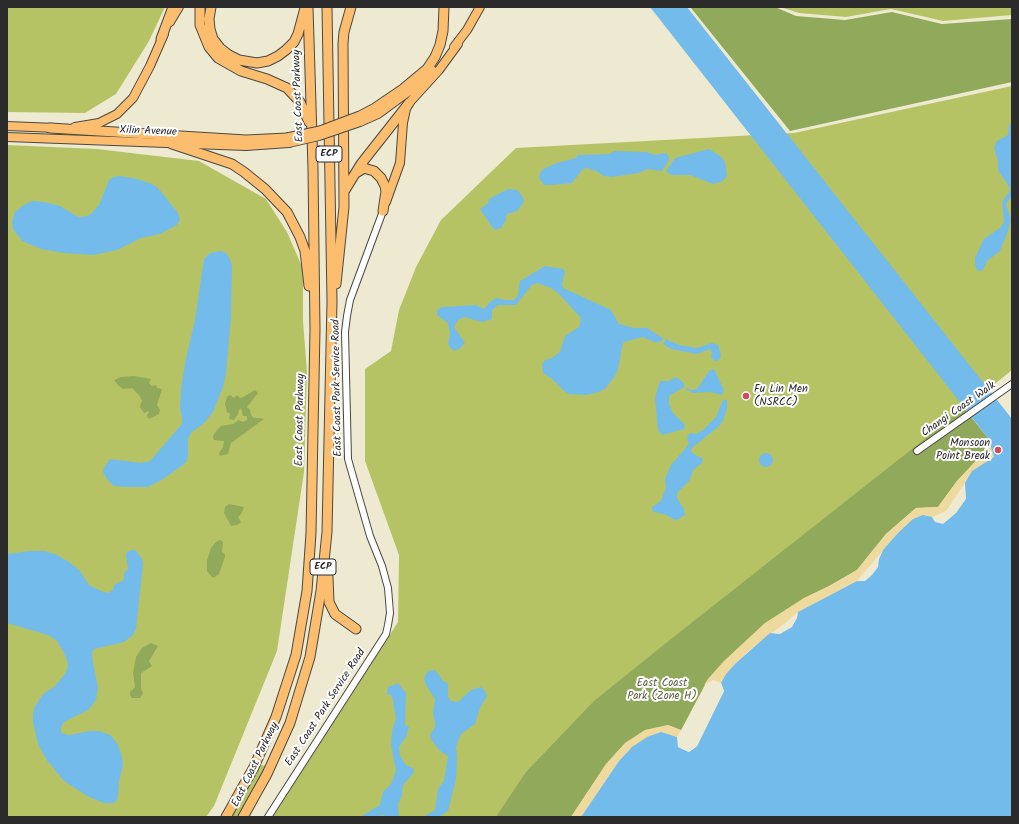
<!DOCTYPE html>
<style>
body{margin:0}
#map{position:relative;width:1019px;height:824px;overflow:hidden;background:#eeead1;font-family:Kalam,sans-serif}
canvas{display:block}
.frame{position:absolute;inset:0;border:8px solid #2b2b2b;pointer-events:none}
</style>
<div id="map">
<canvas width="1019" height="824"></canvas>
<div class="frame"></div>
</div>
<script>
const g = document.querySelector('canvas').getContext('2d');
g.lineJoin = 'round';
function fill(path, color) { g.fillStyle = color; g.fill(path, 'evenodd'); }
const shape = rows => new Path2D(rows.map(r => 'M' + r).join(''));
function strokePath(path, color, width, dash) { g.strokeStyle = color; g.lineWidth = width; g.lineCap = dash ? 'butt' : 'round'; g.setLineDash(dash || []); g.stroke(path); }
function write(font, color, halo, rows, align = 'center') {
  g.font = font + ' Kalam,sans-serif'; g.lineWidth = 4; g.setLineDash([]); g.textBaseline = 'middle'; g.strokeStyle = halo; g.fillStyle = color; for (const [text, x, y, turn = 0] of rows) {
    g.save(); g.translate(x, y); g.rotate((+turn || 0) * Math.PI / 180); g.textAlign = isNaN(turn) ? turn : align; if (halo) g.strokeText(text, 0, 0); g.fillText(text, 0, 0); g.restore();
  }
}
const green = shape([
 [7,7,165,7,149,41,116,94,85,113,7,112],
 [780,7,1012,7,1012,15,943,21,891,9,846,17,799,13],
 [1012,86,1012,370,965,408,831,585,708,679,681,730,668,725,606,764,571,817,272,817,398,622,399,555,365,461,365,369,391,351,399,310,416,267,441,220,516,148,794,133],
 [7,145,97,149,199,161,266,199,287,232,303,269,303,321,307,372,304,472,277,651,214,806,206,817,7,817],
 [260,765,269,766,238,817,229,817]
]);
const forest = shape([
 [693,7,775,7,796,16,845,20,892,12,942,24,1012,19,1012,82,790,131,691,8],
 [134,376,151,379,149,383,152,386,156,385,157,388,162,389,157,405,160,410,159,414,149,419,147,416,149,411,144,413,140,407,142,400,139,395,132,388,123,389,118,385,114,380,121,377],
 [255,390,258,393,247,407,250,410,251,415,254,418,259,418,264,419,231,443,228,454,220,456,219,453,223,447,224,441,214,440,213,436,217,430,221,426,233,424,239,420,243,422,247,420,247,416,243,416,241,408,239,410,238,414,234,420,229,419,230,414,227,412,225,404,227,397,230,395,234,398,237,395,240,398,243,397],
 [964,408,988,438,984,453,957,481,938,507,916,508,886,534,857,570,831,585,804,598,765,623,724,661,708,679,681,730,668,725,645,730,625,743,606,764,571,817,496,817,526,772,594,701,666,643],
 [229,504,244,507,241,514,238,517,241,522,237,525,231,526,224,513,225,507],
 [220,540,223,542,222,552,225,554,225,557,219,574,213,578,207,571,207,560,211,548,216,542],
 [151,643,158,646,149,661,152,666,141,673,141,688,143,693,140,698,132,698,130,695,130,692,135,687,133,673,136,657,142,648]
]);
const sand = shape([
 [988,438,994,457,973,471,946,511,932,517,923,515,897,534,857,581,798,612,784,624,752,648,736,663,726,674,721,683,713,680,704,685,708,679,724,661,765,623,804,598,831,585,857,570,886,534,916,508,938,507,957,481,983,453],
 [668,725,681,730,677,737,661,732,632,747,619,761,581,817,571,817,606,764,625,743,645,730]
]);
const water = shape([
 [650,7,687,7,1012,419,1012,817,581,817,619,761,632,747,647,737,661,732,677,737,678,747,689,752,697,746,724,691,721,683,726,674,736,663,770,633,780,634,792,627,797,618,798,612,857,581,865,581,872,575,878,567,879,559,883,550,897,534,913,519,923,515,932,517,935,522,943,524,956,513,966,499,965,483,972,471,994,457,988,438],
 [1012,122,1012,196,1006,204,1011,219,1008,231,1000,251,987,261,983,270,979,271,977,270,975,264,975,258,981,245,984,239,1001,227,1004,222,1002,202,1009,192,1010,188,998,170,998,161,994,148,997,141,1008,135,1009,125],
 [709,149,720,156,725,162,727,176,723,181,713,184,690,175,671,175,666,171,675,158],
 [614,151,646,152,655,155,666,153,669,157,669,160,662,171,647,169,639,173,612,177,604,176,596,171,586,168,582,170,572,183,552,185,544,185,539,178,540,173,543,169,557,163,576,158,578,155,610,154],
 [120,176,137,179,152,184,158,188,178,213,180,220,177,225,160,234,141,238,117,250,93,255,64,253,41,249,22,241,13,229,12,222,15,212,25,204,33,201,44,202,60,206,78,217,88,216,92,213,99,205,109,180,113,177],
 [508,189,517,190,523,197,524,202,517,211,512,213,509,213,506,216,506,220,501,228,495,230,492,227,480,209,488,203,489,199],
 [221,251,226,253,230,259,232,266,231,317,226,374,223,387,213,412,204,423,192,432,188,438,188,455,187,461,183,465,160,481,148,487,126,487,114,486,107,479,103,472,104,468,110,459,141,463,150,461,182,424,182,417,180,408,181,389,186,358,195,320,204,259,210,253],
 [545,266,563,269,565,272,562,284,563,288,611,310,619,324,634,328,647,328,664,339,657,343,643,337,624,342,622,346,619,365,615,376,606,388,599,392,586,395,569,394,564,391,551,378,543,373,542,365,545,360,552,358,560,352,565,336,579,327,580,324,581,318,558,293,551,288,537,283,532,285,516,305,498,305,492,310,492,319,482,322,464,317,458,320,454,327,465,343,459,349,454,351,448,345,450,334,448,323,437,315,437,310,442,307,476,305,484,309,490,302,496,298,506,300,514,300,518,295,520,281],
 [666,339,679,345,697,348,712,343,718,345,721,355,720,358,718,361,715,361,711,357,712,352,710,349,697,354,671,349,663,344],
 [714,369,724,390,722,395,710,392,693,393,685,389,686,388,692,390,697,389,710,370],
 [676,377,684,383,684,387,669,396,669,404,673,413,685,425,684,429,662,435,658,430,656,409,655,398,659,384,661,381,669,381],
 [723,400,727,400,727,408,723,421,718,427,693,447,691,450,692,453,703,459,702,463,693,470,690,480,677,493,677,498,684,509,685,515,679,519,675,520,664,514,653,512,652,507,661,501,666,487,665,479,671,465,689,444,687,437,690,433,696,434,703,430,716,417],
 '759 460a7 7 0 1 1 14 0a7 7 0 1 1-14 0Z',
 [131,550,135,550,137,552,142,559,143,564,136,629,133,635,124,642,94,649,92,653,93,663,98,687,96,700,88,710,64,722,61,727,61,733,69,735,90,731,99,731,110,735,117,743,122,756,123,766,119,781,118,796,117,800,114,803,104,803,89,797,64,781,46,759,38,744,33,722,33,715,34,708,43,694,54,687,65,674,68,667,67,660,64,653,57,641,48,635,7,623,7,554,29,551,45,551,57,555,69,562,80,571,89,585,101,591,108,593,113,590,114,585,122,581,124,579,124,573,128,569,126,555,127,552],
 [435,670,444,682,448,683,448,697,451,701,458,702,471,690,481,687,485,691,487,696,480,708,475,724,461,734,456,747,457,758,456,779,448,811,439,817,423,817,435,810,438,789,444,781,448,756,439,750,431,739,430,735,435,727,435,722,433,714,435,699,426,685,424,678,428,671],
 [398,683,406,693,405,725,409,727,406,737,399,747,400,756,406,765,413,768,414,772,403,785,402,795,398,805,399,817,389,817,382,815,376,817,360,817,380,805,383,792,391,784,396,771,391,745,392,731,396,718,392,696,387,694,388,687]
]);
const pier = shape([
 [719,683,721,683,724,691,697,746,689,752,678,747,678,735,680,746,688,749,695,744,722,691]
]);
const minor = shape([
 [917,451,1012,384],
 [268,817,386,634,388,625,390,613,388,588,382,566,370,536,348,459,345,332,347,316,350,300,383,211]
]);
const major = shape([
 [170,22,179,7],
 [454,47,467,30,480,7],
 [360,122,378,114,412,89,432,70],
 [7,126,56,128],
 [75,127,99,123,117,114,133,98,150,66,164,34],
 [7,137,246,146,289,143],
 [386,202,400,163,403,123,406,109,409,103,439,70,458,44]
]);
const highway = shape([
 [200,7,200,25,209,47,218,58,241,71,267,79,287,88,300,102,309,122],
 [211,7,209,19,210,29,213,39,220,48,229,55,239,60,257,63,268,61,278,56,286,50,294,42,298,34,305,8],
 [161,39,173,7],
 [360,116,375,108,403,89,427,69,435,57,440,45,443,31,444,7],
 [50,128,246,140,287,138],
 [172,144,232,164,244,172,265,189,287,212,300,237,305,251,309,286],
 [356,173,364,168,367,169,374,171,381,178,385,186,386,191,383,211],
 [345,190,361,164,409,103],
 [336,284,344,207,343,43,344,32,351,7],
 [328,577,329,602,335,614,356,629],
 [226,817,254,767,276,717,296,655,307,591,311,533,315,330,313,169,308,7],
 [243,817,267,774,290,723,310,657,321,591,327,532,332,301,327,7]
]);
const majorBridge = shape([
 [289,143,319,136,360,122]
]);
const highwayBridge = shape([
 [287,138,320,131,360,116]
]);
const markers = [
 [746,396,4,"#d1495b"],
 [998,450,4,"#d1495b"]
];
const shields = [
 [329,154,26],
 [323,567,26]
];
const shieldNames = [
 ["ECP",329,154],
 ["ECP",323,567]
];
const streetNames = [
 ["East Coast Parkway",299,96,-92],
 ["Xilin Avenue",148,132,2],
 ["East Coast Park Service Road",338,388,-91],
 ["Changi Coast Walk",959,410,-35],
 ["East Coast Parkway",301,420,-89],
 ["East Coast Park Service Road",326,708,-57],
 ["East Coast Parkway",256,765,-64]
];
const poiNames = [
 ["Fu Lin Men",754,390],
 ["(NSRCC)",754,403],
 ["Monsoon",990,444,"right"],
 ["Point Break",990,457,"right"]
];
const parkNames = [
 ["East Coast",662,684],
 ["Park (Zone H)",662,697]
];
fill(green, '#b6c365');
fill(forest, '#90a95a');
fill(sand, '#eeda9e');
fill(water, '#73bbeb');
fill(pier, '#eeead1');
strokePath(minor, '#484844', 8);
strokePath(major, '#484844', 10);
strokePath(highway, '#484844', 11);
strokePath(minor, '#fff', 6);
strokePath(major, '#fcbd6f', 8);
strokePath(highway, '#fcbd6f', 9);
strokePath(majorBridge, '#484844', 10, []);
strokePath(highwayBridge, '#484844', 11, []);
strokePath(majorBridge, '#fcbd6f', 8);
strokePath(highwayBridge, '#fcbd6f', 9);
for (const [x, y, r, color] of markers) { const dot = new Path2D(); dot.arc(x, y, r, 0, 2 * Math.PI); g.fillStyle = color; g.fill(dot); strokePath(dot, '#fff', 1.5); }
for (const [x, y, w] of shields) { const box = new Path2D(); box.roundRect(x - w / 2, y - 8, w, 16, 3); g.fillStyle = '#fff'; g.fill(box); strokePath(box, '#2b2b2b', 1); }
write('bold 10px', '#2b2b2b', null, shieldNames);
write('11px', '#2b2b2b', '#fff', streetNames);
write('11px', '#2b2b2b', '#fff', poiNames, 'left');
write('11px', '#5c603f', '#fff', parkNames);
</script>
